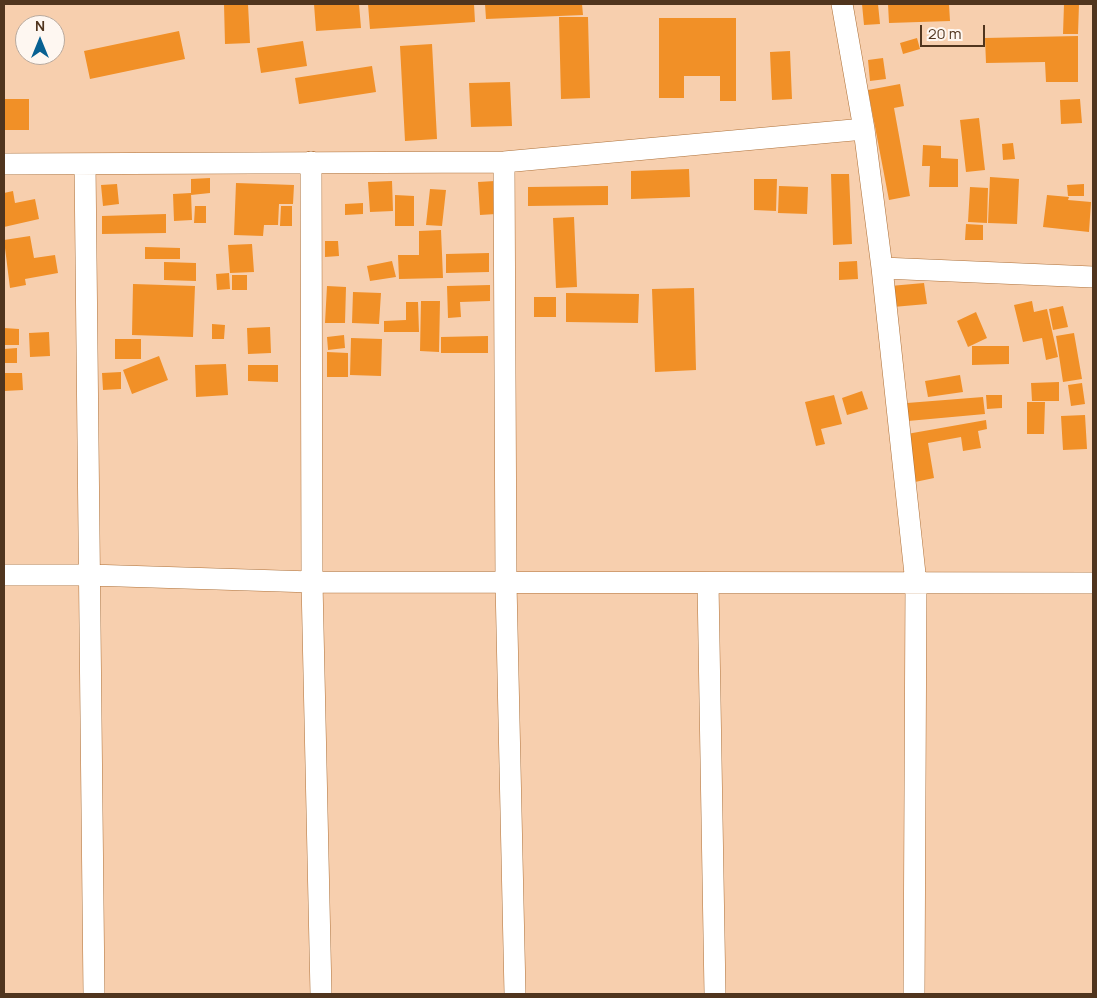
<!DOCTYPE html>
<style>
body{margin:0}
#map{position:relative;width:1097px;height:998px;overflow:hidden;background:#f7cfae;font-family:Manrope,sans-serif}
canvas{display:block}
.frame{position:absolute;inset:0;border:5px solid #50351e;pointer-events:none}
.north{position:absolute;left:15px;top:15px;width:50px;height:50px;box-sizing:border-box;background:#fef7f1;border:1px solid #b8a99d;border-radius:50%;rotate:0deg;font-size:14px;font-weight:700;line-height:20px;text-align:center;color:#50351e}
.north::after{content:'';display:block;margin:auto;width:18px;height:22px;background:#086192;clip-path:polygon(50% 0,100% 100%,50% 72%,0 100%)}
.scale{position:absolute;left:920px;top:25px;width:65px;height:22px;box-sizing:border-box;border:2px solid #50351e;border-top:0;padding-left:6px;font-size:15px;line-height:18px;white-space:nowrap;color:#50351e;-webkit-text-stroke:4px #fef7f1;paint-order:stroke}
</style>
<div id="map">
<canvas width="1097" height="998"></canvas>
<div class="frame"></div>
<div class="north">N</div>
<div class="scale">20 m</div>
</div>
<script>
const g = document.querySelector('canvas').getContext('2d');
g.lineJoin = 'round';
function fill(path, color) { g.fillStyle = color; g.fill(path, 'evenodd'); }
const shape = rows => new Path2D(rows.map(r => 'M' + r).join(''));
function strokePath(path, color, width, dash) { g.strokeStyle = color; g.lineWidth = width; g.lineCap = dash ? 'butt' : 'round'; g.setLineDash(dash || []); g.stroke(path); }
const building = shape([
 [224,4,248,4,250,43,225,44],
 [314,4,359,4,361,28,316,31],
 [368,4,474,4,475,22,370,29],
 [485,4,582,4,583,15,486,19],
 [862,4,878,4,880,24,864,25],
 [888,4,949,4,950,21,889,23],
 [1064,4,1079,4,1078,34,1063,34],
 [559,17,588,17,590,98,561,99],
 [659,18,736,18,736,101,720,101,720,76,684,76,684,98,659,98],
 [179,31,185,59,90,79,84,51],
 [1078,36,1078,82,1046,82,1045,62,986,63,985,38],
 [917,38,920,49,903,54,900,43],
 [303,41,307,66,261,73,257,48],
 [432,44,437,139,405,141,400,46],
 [790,51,792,99,772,100,770,52],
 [883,58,886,79,870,81,868,60],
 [372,66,376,92,299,104,295,78],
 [510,82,512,126,471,127,469,83],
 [900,84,904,106,894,108,910,196,889,200,868,90],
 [4,99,29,99,29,130,4,130],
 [1080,99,1082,123,1061,124,1060,100],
 [979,118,985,170,966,172,960,120],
 [1013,143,1015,159,1003,160,1002,144],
 [923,145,941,146,941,158,958,159,958,187,929,187,930,166,922,166],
 [689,169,690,197,631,199,631,171],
 [831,174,849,174,852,244,833,245],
 [990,177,1019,179,1017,224,988,223],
 [210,178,210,193,191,195,191,179],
 [754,179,777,179,776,211,754,210],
 [392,181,393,211,370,212,368,182],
 [495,181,496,214,480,215,478,182],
 [236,183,294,185,293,204,279,204,278,225,264,225,263,236,234,235],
 [117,184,119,204,103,206,101,185],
 [1084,184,1084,196,1068,196,1067,185],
 [608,186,608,205,528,206,528,187],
 [779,186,808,187,807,214,778,213],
 [970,187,988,188,987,223,968,222],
 [430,189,446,190,442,226,426,225],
 [13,191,15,203,35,199,39,219,4,227,4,193],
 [191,193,192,220,174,221,173,194],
 [395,195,414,196,414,226,395,226],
 [1047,195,1069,197,1068,200,1091,202,1089,232,1043,227],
 [363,203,363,214,345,215,345,204],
 [195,206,206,206,206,223,194,223],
 [281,206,292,206,292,226,280,226],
 [166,214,166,233,102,234,102,216],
 [574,217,577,287,556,288,553,218],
 [966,224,983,225,983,240,965,240],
 [441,230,443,278,399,279,398,255,419,255,419,231],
 [30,236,34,258,55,255,58,273,25,279,26,285,10,288,4,240],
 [325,241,338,241,339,256,325,257],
 [252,244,254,272,230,273,228,245],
 [145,247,180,248,180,259,145,259],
 [489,253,489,272,446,273,446,254],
 [392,261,396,277,370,281,367,266],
 [857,261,858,279,839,280,839,262],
 [164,262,196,263,196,281,164,280],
 [229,273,230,289,217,290,216,274],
 [232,275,247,275,247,290,232,290],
 [924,283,927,304,893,307,890,286],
 [133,284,195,286,193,337,132,335],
 [490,285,490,301,460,302,461,317,448,318,447,286],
 [327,286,346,287,345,323,325,323],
 [694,288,696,370,655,372,652,289],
 [353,292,381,293,379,324,352,323],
 [566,293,639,294,638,323,566,322],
 [534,297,556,297,556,317,534,317],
 [421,301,440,301,439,352,420,351],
 [1032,301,1034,312,1047,309,1058,357,1046,360,1042,338,1023,342,1014,305],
 [406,302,418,302,419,332,384,332,384,321,406,320],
 [1063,306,1068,327,1053,330,1049,309],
 [976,312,987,338,968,347,957,321],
 [212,324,225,325,224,339,212,339],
 [270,327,271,353,248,354,247,328],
 [4,328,19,329,19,345,4,345],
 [49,332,50,356,30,357,29,333],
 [1074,333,1082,379,1063,382,1056,336],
 [344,335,345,348,328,350,327,337],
 [488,336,488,353,441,353,441,337],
 [351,338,382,339,381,376,350,375],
 [115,339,141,339,141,359,115,359],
 [972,346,1009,346,1009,364,972,365],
 [17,348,17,363,4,363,4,349],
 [327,352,348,353,348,377,327,377],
 [159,356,168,380,132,394,123,370],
 [226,364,228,395,196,397,195,365],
 [248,365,278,365,278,382,248,381],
 [121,372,121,389,103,390,102,373],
 [4,373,22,373,23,390,4,391],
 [960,375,963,392,928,397,925,381],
 [1059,382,1059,401,1032,401,1031,383],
 [1082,383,1085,404,1071,406,1068,385],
 [862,391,868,409,847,415,842,398],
 [834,395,842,424,821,429,825,444,816,446,805,402],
 [986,395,1002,395,1002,408,987,409],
 [983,397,985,414,908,421,907,403],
 [1027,402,1045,402,1044,434,1027,434],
 [1085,415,1087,449,1063,450,1061,416],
 [986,420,987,429,978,431,981,448,963,451,961,437,928,443,934,478,915,482,907,434]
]);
const minor = shape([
 [842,4,864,129,882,268,916,583,914,994],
 [311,162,312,582,321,994],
 [504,162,506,583,515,994],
 [4,164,504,162,864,129],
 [85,164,94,994],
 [882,268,1093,277],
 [4,575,89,575,312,582,1093,583],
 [708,583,715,994]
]);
fill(building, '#f19027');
strokePath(minor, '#ae7139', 22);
strokePath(minor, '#fff', 21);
</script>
